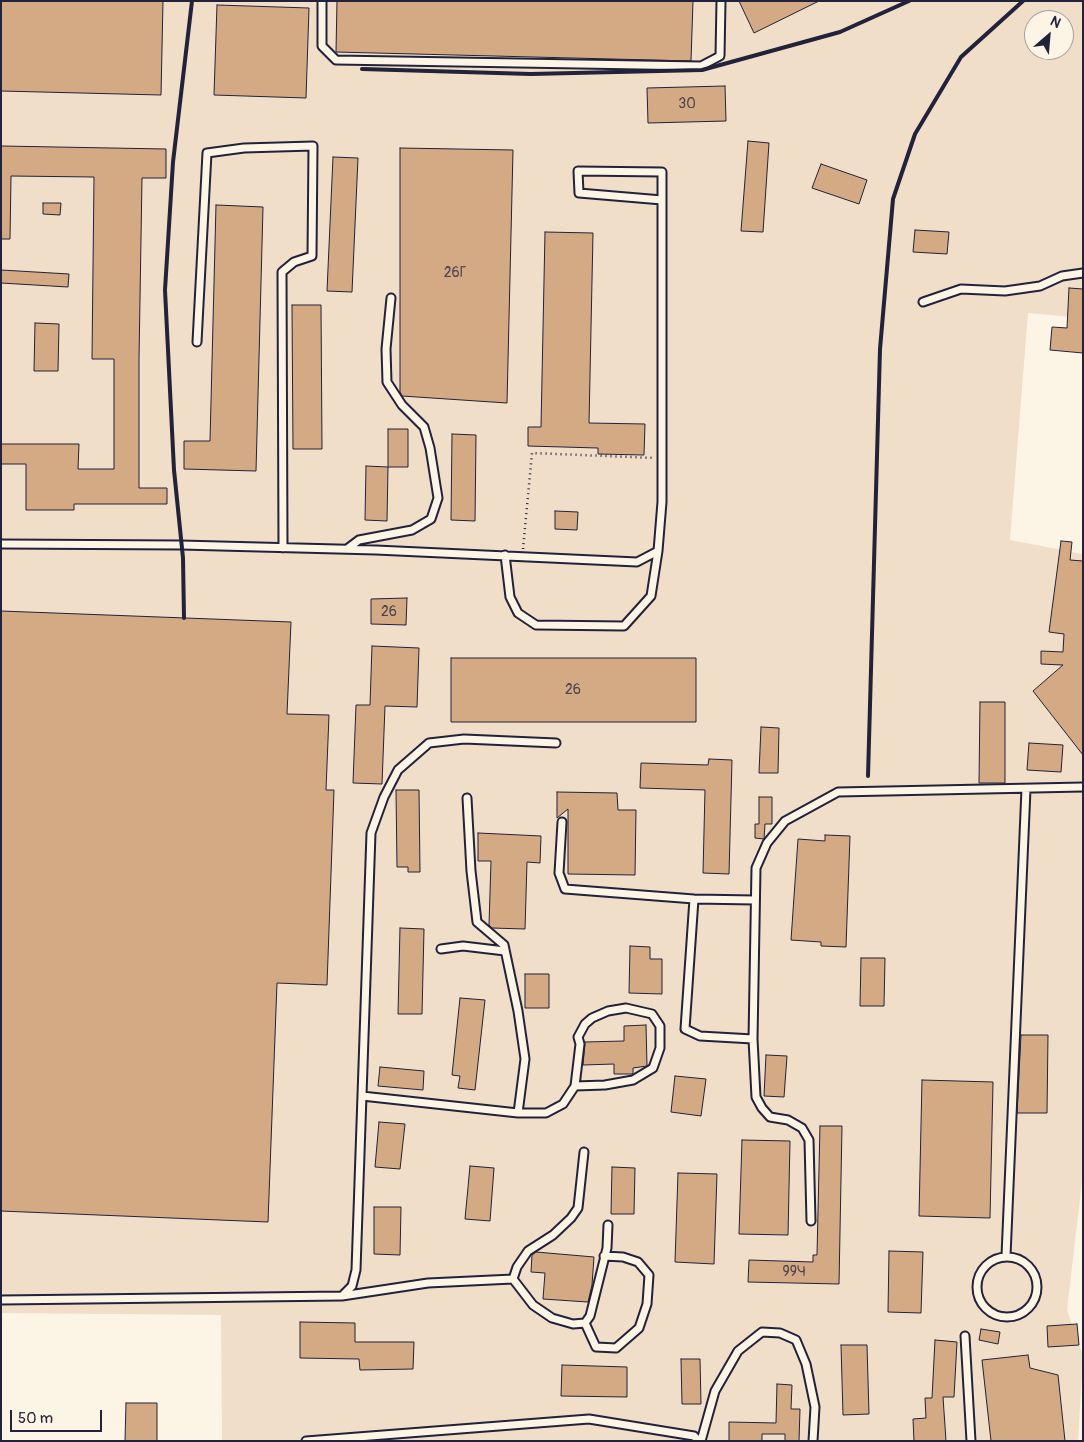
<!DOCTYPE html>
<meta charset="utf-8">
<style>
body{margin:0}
#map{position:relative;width:1084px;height:1442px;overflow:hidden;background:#fcf5e5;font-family:Pangolin,sans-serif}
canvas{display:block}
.frame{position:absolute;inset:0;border:2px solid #22223b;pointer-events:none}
.north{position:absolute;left:1024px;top:10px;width:50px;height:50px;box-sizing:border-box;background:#fcf5e5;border:1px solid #a5a1a1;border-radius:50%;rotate:27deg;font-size:14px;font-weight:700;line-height:20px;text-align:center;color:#22223b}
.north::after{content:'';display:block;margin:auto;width:18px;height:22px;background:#22223b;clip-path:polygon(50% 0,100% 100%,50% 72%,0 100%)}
.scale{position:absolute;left:10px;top:1410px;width:92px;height:22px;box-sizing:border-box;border:2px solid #22223b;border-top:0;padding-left:6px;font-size:15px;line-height:18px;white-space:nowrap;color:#22223b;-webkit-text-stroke:4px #fcf5e5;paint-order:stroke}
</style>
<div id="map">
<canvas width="1084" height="1442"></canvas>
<div class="frame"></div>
<div class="north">N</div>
<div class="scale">50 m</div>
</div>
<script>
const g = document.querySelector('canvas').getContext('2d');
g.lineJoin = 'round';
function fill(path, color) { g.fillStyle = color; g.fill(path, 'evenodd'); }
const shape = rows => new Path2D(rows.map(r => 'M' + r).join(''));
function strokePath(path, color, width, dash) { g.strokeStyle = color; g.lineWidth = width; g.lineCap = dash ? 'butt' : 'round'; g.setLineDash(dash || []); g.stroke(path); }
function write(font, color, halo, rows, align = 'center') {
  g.font = font + ' Pangolin,sans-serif'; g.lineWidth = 4; g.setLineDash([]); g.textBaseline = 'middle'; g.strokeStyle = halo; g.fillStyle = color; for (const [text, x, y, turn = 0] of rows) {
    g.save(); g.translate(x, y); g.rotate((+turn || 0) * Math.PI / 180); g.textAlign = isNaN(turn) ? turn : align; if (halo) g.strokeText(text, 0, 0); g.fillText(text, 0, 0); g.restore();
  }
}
const built = shape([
 [1,1,1083,1,1083,318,1028,313,1010,540,1083,554,1083,1173,1067,1310,1083,1356,1078,1441,222,1441,221,1315,1,1313],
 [1034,20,1064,20,1064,50,1034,50]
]);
const building = shape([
 [1,1,163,1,161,95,1,91,1,1],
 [337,1,693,1,691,61,336,52,337,1],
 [739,1,819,1,754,33,739,1],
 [217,5,309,8,306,98,214,95,217,5],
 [725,86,726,121,648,123,647,88,725,86],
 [748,141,769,143,763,232,741,231,748,141],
 [1,146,166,149,166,178,142,178,139,359,139,488,167,488,167,504,74,504,74,510,26,510,26,464,1,464,1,444,79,444,78,469,114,469,114,359,92,359,94,177,11,176,10,239,1,239,1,146],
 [400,148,513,150,507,403,402,396,400,392,400,148],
 [333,157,358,158,352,292,327,291,333,157],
 [821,164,867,180,859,204,812,188,821,164],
 [43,203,61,203,60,215,43,214,43,203],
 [216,205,263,207,256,471,184,469,184,441,210,441,216,205],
 [915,230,949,232,947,254,913,252,915,230],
 [545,232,593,233,589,423,645,424,644,455,598,454,598,448,528,446,528,427,541,427,545,232],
 [1,270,69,274,68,287,1,283,1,270],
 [1069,288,1083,289,1083,353,1050,350,1052,327,1067,328,1069,288],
 [292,305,321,305,322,449,293,449,292,305],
 [35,323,59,324,58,371,34,371,35,323],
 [388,429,408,429,408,467,388,467,388,429],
 [452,434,476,435,475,521,451,520,452,434],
 [366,466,388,467,387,521,365,520,366,466],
 [555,511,578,512,577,530,555,529,555,511],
 [1061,541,1072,542,1070,560,1083,561,1083,755,1033,691,1063,665,1041,664,1041,651,1063,652,1064,634,1049,632,1061,541],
 [407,598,406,625,371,624,371,599,407,598],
 [1,611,291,622,287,714,329,715,326,790,334,790,327,985,277,983,268,1222,1,1211,1,611],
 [372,646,419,648,417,707,385,706,382,784,353,783,356,705,370,705,372,646],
 [451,658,696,658,696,722,451,722,451,658],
 [980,702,1005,702,1005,783,979,783,980,702],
 [761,727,779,728,778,773,759,773,761,727],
 [1029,743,1063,745,1061,772,1027,770,1029,743],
 [709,759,732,760,729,874,703,873,705,790,640,788,641,763,708,765,709,759],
 [396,790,419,790,420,872,408,872,408,867,397,867,396,790],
 [557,792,617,793,618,810,636,810,635,875,568,874,568,809,557,818,557,792],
 [759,797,772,797,772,824,765,824,764,839,755,838,755,824,759,824,759,797],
 [478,833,541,836,540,863,527,862,525,929,492,928,489,925,491,861,478,861,478,833],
 [825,835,850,836,846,947,821,946,821,942,791,940,798,839,825,841,825,835],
 [400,928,424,929,422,1014,398,1014,400,928],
 [630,946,650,947,650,959,662,959,662,994,629,993,630,946],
 [861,958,885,958,884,1006,860,1006,861,958],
 [525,974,549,974,549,1008,525,1008,525,974],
 [460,998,485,1000,475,1090,458,1088,460,1076,452,1075,460,998],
 [646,1025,647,1066,633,1068,633,1074,614,1074,614,1064,583,1065,585,1042,624,1041,624,1026,646,1025],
 [1021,1035,1048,1035,1047,1113,1017,1113,1021,1035],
 [766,1055,787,1056,784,1097,764,1096,766,1055],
 [380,1067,424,1071,423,1090,378,1086,380,1067],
 [675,1076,706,1079,701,1116,671,1112,675,1076],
 [922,1080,993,1082,990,1218,919,1216,922,1080],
 [379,1122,405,1124,400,1169,375,1167,379,1122],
 [820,1126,842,1126,839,1284,748,1282,749,1260,813,1262,813,1255,817,1255,820,1126],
 [742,1140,790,1141,788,1235,739,1234,742,1140],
 [470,1166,494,1168,490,1221,465,1219,470,1166],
 [612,1167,635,1168,634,1214,611,1214,612,1167],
 [678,1173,717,1174,714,1264,675,1262,678,1173],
 [374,1207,401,1207,400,1255,374,1254,374,1207],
 [889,1251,923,1252,921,1313,888,1312,889,1251],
 [536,1252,594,1257,592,1285,588,1302,543,1299,545,1273,531,1272,532,1255,536,1252],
 [300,1322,355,1323,355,1342,414,1342,413,1369,360,1370,359,1359,300,1358,300,1322],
 [1077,1324,1079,1345,1048,1347,1047,1326,1077,1324],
 [981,1329,1000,1332,998,1344,979,1340,981,1329],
 [935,1340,957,1342,954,1397,943,1397,946,1441,914,1441,913,1419,926,1418,925,1398,932,1398,935,1340],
 [841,1345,867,1345,869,1414,843,1415,841,1345],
 [1028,1355,1030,1368,1058,1375,1065,1441,991,1441,982,1360,1028,1355],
 [681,1359,700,1359,701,1404,682,1404,681,1359],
 [562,1365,627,1367,627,1397,561,1396,562,1365],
 [777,1384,792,1385,791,1409,800,1409,799,1441,785,1441,785,1434,762,1434,762,1441,729,1441,729,1422,776,1423,777,1384],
 [126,1403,157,1403,157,1441,125,1441,126,1403]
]);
const path = shape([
 [523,549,532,453,655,458]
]);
const lane = shape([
 [322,1,322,46,336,60,701,66,720,56,721,1],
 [923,302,961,289,1005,291,1040,286,1062,276,1083,273],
 [197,342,207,153,244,148,313,146,312,256,294,262,282,272,283,548],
 [1,544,181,545,376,550,637,562,658,551,662,502,662,172,578,171,579,193,662,200],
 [347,549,359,540,412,530,431,519,438,498,430,448,424,427,402,405,387,382,386,349,391,298],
 [505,555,510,597,518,613,536,625,624,626,651,596,658,551],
 [467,798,471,871,477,922,504,945,518,1011,525,1059,518,1113],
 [562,822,559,873,565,889,694,899,755,900],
 [694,899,685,1029,700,1036,753,1039],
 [441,949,463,946,505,951],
 [362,1096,518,1113,546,1113,563,1104,575,1086,580,1044,578,1037,585,1024,592,1018,608,1011,626,1008,652,1014,660,1026,660,1048,653,1068,633,1080,605,1085,575,1086],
 [811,1221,809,1140,802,1128,788,1120,770,1117,762,1108,756,1097,753,1039,756,868,767,843,785,821,838,792,1083,787],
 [1006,1256,1026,789],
 '977 1287a30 30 0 1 1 60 0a30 30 0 1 1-60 0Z',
 [513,1279,517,1267,528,1251,553,1235,571,1218,578,1208,584,1152],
 [342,1296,428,1283,513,1279,533,1305,552,1318,573,1324,585,1323,590,1316,607,1248,608,1225],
 [1,1300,342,1296,352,1286,356,1270,371,833,384,797,398,770,429,743,464,739,556,743],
 [585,1323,596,1347,616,1348,639,1328,647,1304,649,1275,638,1262,623,1257,604,1256],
 [965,1336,971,1441],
 [306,1441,589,1419,694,1436,699,1441],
 [701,1441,715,1391,738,1351,762,1332,780,1333,796,1340,806,1364,815,1407,813,1441]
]);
const rail = shape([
 [362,69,531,74,702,70,840,32,909,1],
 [184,618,183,558,174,470,165,290,173,162,192,1],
 [868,776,880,349,893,199,915,134,961,57,1023,1]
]);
const numberNames = [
 ["30",687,104],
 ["26Г",455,273],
 ["26",389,612],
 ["26",573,690],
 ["99Ч",794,1272]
];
fill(built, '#f0dec8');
fill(building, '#d4aa85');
strokePath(building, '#22223b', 1);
strokePath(lane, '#22223b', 11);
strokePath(path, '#22223b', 2.5, [1, 4]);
strokePath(lane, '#fcf5e5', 7);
strokePath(rail, '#22223b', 4);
write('14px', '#4e444e', null, numberNames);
</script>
